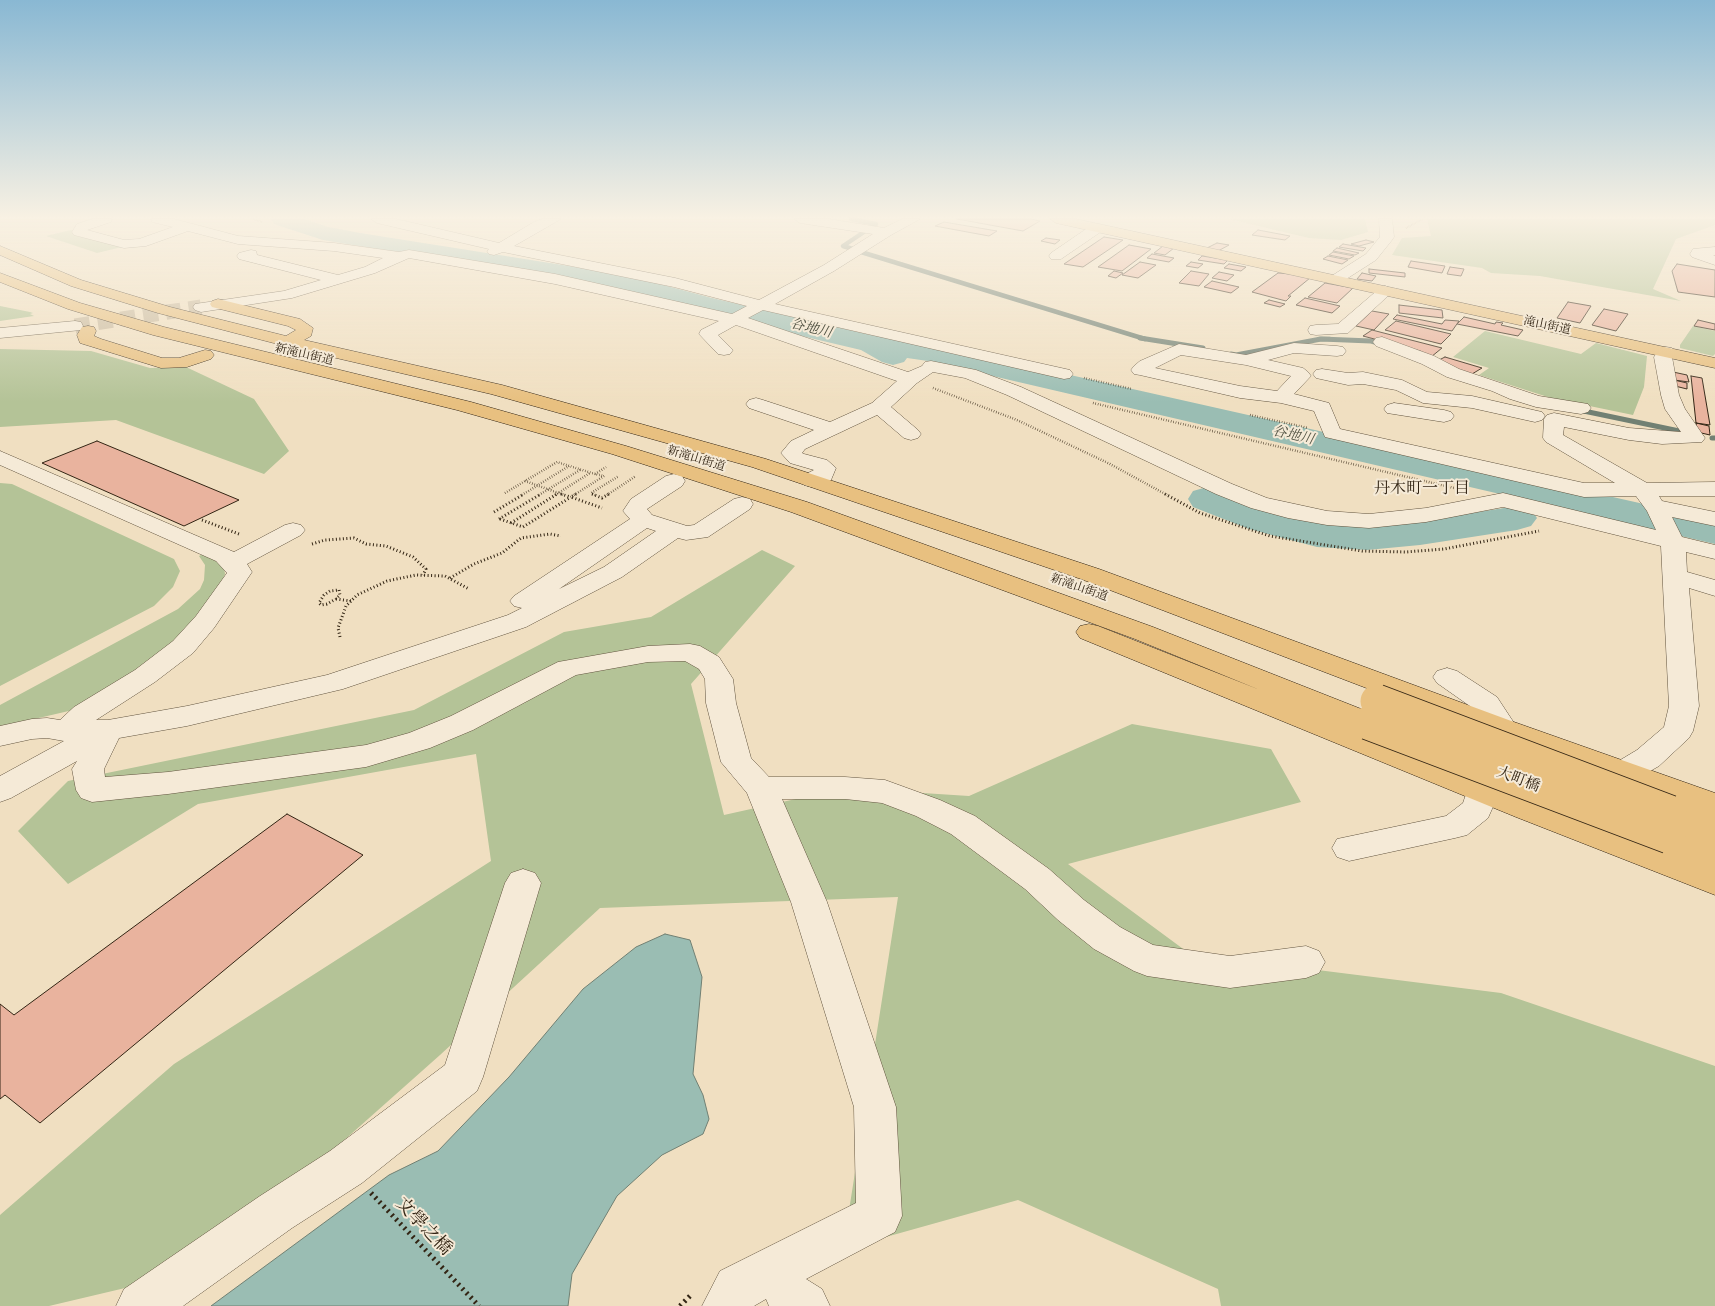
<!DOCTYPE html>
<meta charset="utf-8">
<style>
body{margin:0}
canvas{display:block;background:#f0dfc1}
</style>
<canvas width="1715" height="1306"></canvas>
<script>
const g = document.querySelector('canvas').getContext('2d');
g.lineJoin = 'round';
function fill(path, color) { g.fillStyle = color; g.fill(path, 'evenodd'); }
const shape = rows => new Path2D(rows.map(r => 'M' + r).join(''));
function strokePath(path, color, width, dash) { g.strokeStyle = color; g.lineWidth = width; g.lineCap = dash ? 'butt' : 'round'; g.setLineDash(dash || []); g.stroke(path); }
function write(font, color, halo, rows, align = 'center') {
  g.font = font + ' Cardo,"Noto Serif JP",serif'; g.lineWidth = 4; g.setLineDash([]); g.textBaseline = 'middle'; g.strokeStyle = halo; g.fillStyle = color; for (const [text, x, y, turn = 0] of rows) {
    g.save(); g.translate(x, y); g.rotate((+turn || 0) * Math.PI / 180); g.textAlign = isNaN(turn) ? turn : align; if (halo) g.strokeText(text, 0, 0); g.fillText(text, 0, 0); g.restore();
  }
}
const green = shape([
 [1229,219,1365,219,1368,232,1341,240,1309,238],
 [1427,219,1715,219,1715,225,1676,239,1653,289,1681,301,1540,276,1491,273,1482,268,1392,255,1402,238,1431,236],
 [71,230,122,247,97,253,46,236],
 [0,306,30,312,33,313,30,314,34,316,0,321,0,311,16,314,0,311],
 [1693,326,1715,331,1715,354,1713,356,1680,348,1680,345],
 [1485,331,1581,354,1596,343,1647,356,1644,387,1633,415,1551,398,1479,375,1489,368,1453,357],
 [0,349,91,351,150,368,186,367,254,399,289,451,264,474,116,420,0,427],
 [0,483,12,484,174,559,180,571,173,587,154,606,0,686],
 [762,550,795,566,691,684,724,815,845,788,969,796,1132,724,1271,749,1301,802,1068,864,1190,954,1501,993,1715,1066,1715,1306,1221,1306,1218,1289,1018,1200,843,1249,898,897,600,908,440,1055,197,1271,49,1306,0,1306,0,1215,174,1064,491,861,476,754,198,804,68,884,18,831,68,781,414,710,564,632,651,617],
 [207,552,224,567,225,574,222,582,172,647,73,710,0,727,0,705,178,609,200,589,204,580,205,565,199,556]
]);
const water = shape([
 [665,934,690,940,702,977,693,1074,703,1095,709,1119,703,1134,662,1155,617,1196,572,1274,568,1306,211,1306,389,1175,438,1151,509,1077,583,989,636,947,665,934]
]);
const streamFar1 = shape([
 [851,219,876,224,869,229],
 [856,250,843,246,864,232],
 [861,252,1145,339],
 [1319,339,1330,339]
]);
const stream = shape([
 [1140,338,1203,348],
 [1231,354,1236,355,1321,339,1371,341,1382,344],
 [1579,410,1684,432],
 [1712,438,1715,438]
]);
const river = shape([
 [271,219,305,219,328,227,360,233,626,275,712,298,871,335,928,343,1715,520,1715,544,928,361,907,358,904,362,893,365,882,362,861,350,696,311,623,290,323,240,274,224,271,219],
 [1207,487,1277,513,1317,523,1367,526,1420,521,1517,506,1531,510,1537,518,1531,526,1517,530,1420,545,1367,550,1317,547,1249,529,1193,507,1188,499,1193,491,1207,487]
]);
const building = shape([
 [957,219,1031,219,1040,221,1023,231,957,219],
 [944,222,997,231,989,236,935,226,944,222],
 [1258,230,1290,236,1285,240,1252,235,1258,230],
 [1104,237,1123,240,1083,267,1064,264,1104,237],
 [1046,238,1060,240,1055,244,1041,241,1046,238],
 [1366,240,1374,242,1359,246,1351,244,1366,240],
 [1217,243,1229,245,1218,251,1207,248,1217,243],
 [1343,244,1366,248,1363,251,1339,247,1343,244],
 [1129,245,1151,249,1122,271,1098,267,1129,245],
 [1163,246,1174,248,1165,255,1154,253,1163,246],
 [1337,248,1359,253,1355,255,1333,251,1337,248],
 [1333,252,1354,256,1349,259,1329,255,1333,252],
 [1152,254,1174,258,1169,262,1147,258,1152,254],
 [1202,256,1228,260,1224,264,1198,260,1202,256],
 [1328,256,1348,260,1342,264,1323,259,1328,256],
 [1411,261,1445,266,1442,273,1408,267,1411,261],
 [1140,262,1156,265,1138,278,1122,275,1140,262],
 [1191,262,1203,264,1198,268,1186,266,1191,262],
 [1229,264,1246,267,1241,271,1224,268,1229,264],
 [1677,264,1715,270,1715,297,1678,292,1672,271,1677,264],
 [1450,267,1464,269,1461,276,1447,274,1450,267],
 [1369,269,1405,273,1405,277,1369,273,1369,269],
 [1114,271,1123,273,1116,278,1108,276,1114,271],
 [1191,271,1209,274,1199,286,1179,283,1191,271],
 [1219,272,1234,275,1227,281,1212,278,1219,272],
 [1278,273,1290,274,1310,278,1288,296,1291,296,1286,301,1252,292,1278,273],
 [1362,273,1376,276,1372,281,1357,279,1362,273],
 [1212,281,1239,287,1231,293,1204,287,1212,281],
 [1325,283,1353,288,1337,303,1308,297,1325,283],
 [1305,298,1340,306,1332,313,1296,305,1305,298],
 [1269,300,1285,304,1280,307,1264,303,1269,300],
 [1568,302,1591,306,1580,323,1557,318,1568,302],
 [1399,305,1442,310,1443,318,1399,313,1399,305],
 [1604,309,1628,314,1616,331,1592,325,1604,309],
 [1372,311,1389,314,1374,330,1356,326,1372,311],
 [1397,315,1442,324,1445,320,1459,321,1452,331,1393,319,1397,315],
 [1464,317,1495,324,1496,322,1503,323,1501,325,1523,330,1518,336,1457,324,1464,317],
 [1698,320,1715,324,1715,330,1694,326,1698,320],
 [1396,321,1451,334,1441,344,1385,330,1396,321],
 [1372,330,1442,348,1431,357,1420,351,1363,336,1372,330],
 [1445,357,1482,368,1472,374,1435,362,1445,357],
 [1673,372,1687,375,1689,382,1674,380,1673,372],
 [1691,376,1702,378,1710,425,1696,423,1691,376],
 [1674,380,1687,383,1687,389,1675,386,1674,380],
 [1696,423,1709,426,1710,435,1697,432,1696,423],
 [97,441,239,500,184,526,42,463,97,441],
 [287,814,363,855,40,1123,5,1095,0,1099,0,1004,14,1015,287,814]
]);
const minorTunnel = shape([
 [75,326,201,307]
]);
const pathFar3 = shape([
 [253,219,262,222],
 [1406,228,1423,219]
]);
const pathFar2 = shape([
 [1084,378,1132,389],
 [933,388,1017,420,1110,464,1167,495],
 [1093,403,1454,488],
 [1250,415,1308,428],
 [525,481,564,495],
 [505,493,557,462,595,474],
 [522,495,569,466],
 [539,495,580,470],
 [555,495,590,473],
 [574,495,604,476,595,474,606,467],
 [595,495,591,493,619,476],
 [607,495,636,476]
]);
const pathFar1 = shape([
 [561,494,570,497],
 [576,494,571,497,602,508],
 [592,494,602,498,609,494],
 [1165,494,1200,513,1270,536,1362,551,1406,552,1444,549,1539,531],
 [494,512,524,494],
 [499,519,541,494],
 [500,519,523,527,571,497],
 [202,520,239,534],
 [511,523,557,494],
 [312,544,325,540,354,538,366,544,386,546,413,557,426,569,423,575],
 [450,578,474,564,502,553,521,538,550,534,561,536],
 [339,590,340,595,336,599,327,604,321,605,319,603,324,595,330,591,339,590],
 [336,599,351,601],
 [340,637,338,628,346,606,357,595,387,581,416,575,445,576,469,589]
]);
const path = shape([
 [371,1193,479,1306],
 [680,1306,691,1295]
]);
const minor = shape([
 [92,219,112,219,111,222,87,230,124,240,139,239,173,227,152,222,151,219,174,219,238,236,334,243,399,252,409,250,555,274,732,314,747,306,674,287,503,252,494,255,489,254,487,251,489,249,377,223,371,219,396,219,499,243,534,222,542,219,561,219,514,246,675,278,759,300,824,265,873,234,800,223,794,219,829,219,884,228,902,219,920,219,891,235,834,271,775,304,1070,370,1073,374,1070,378,1064,379,763,310,748,318,908,372,922,366,925,362,931,361,976,370,1021,387,1232,484,1267,498,1327,511,1369,514,1426,508,1503,493,1656,530,1647,511,1636,496,1584,497,1325,437,1314,411,1281,403,1240,398,1140,375,1134,374,1131,370,1134,366,1140,361,1179,344,1246,355,1294,343,1337,346,1343,347,1346,351,1343,355,1337,356,1294,353,1268,360,1303,368,1308,372,1311,376,1294,394,1329,403,1340,429,1584,483,1615,483,1546,442,1543,438,1544,419,1547,415,1554,413,1629,428,1681,432,1665,409,1661,395,1654,357,1660,348,1666,347,1672,348,1675,352,1672,357,1679,395,1685,409,1705,438,1702,442,1662,444,1629,440,1564,427,1563,435,1647,483,1715,482,1715,496,1659,496,1662,501,1715,512,1715,526,1672,517,1682,537,1715,545,1715,559,1686,552,1687,572,1715,580,1715,596,1689,588,1699,706,1693,731,1689,738,1659,766,1638,778,1636,794,1631,802,1620,806,1609,802,1604,794,1607,773,1612,765,1637,750,1664,727,1669,706,1661,546,1503,507,1426,522,1369,528,1327,525,1288,518,1251,508,1216,494,1007,395,965,378,933,372,917,383,891,407,918,430,921,434,918,438,911,440,904,438,877,415,805,449,802,453,804,454,827,460,836,468,831,480,812,487,804,485,801,480,804,475,814,470,790,463,781,453,791,441,814,430,749,408,746,404,749,400,756,398,763,400,830,422,872,403,897,381,736,325,718,335,733,350,730,354,724,355,718,354,699,334,701,330,719,321,555,284,409,258,375,273,292,298,201,312,195,310,193,307,195,304,284,291,321,280,239,259,237,256,239,253,251,250,256,251,257,255,338,275,365,267,383,258,334,251,238,244,188,231,146,246,124,248,74,235,72,232,77,224,92,219],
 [1181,355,1246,365,1291,376,1277,391,1240,386,1155,368,1181,355],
 [1379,219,1392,219,1394,237,1392,240,1376,260,1340,283,1330,283,1327,280,1330,277,1366,254,1380,237,1379,219],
 [1097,224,1104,228,1102,231,1061,259,1051,259,1049,256,1051,253,1092,225,1097,224],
 [1715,247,1715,255,1713,255,1715,256,1715,265,1692,257,1690,254,1693,249,1715,247],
 [1385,286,1390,288,1393,291,1390,294,1348,333,1316,335,1310,334,1308,330,1310,326,1316,325,1338,324,1380,288,1385,286],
 [75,321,81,322,83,326,81,330,0,338,0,328,75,321],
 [1382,337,1434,356,1459,369,1539,396,1588,404,1591,408,1588,412,1581,414,1536,407,1510,399,1492,391,1447,377,1422,364,1376,346,1373,342,1376,338,1382,337],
 [1322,369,1348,373,1363,372,1402,380,1427,392,1472,396,1542,412,1545,416,1542,420,1535,422,1472,408,1423,403,1396,390,1363,384,1348,385,1316,378,1313,374,1316,370,1322,369],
 [1394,403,1444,410,1451,412,1454,416,1451,420,1444,422,1387,413,1384,409,1387,405,1394,403],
 [0,451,234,552,285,525,293,523,301,525,305,530,301,535,247,564,252,572,214,628,193,653,155,682,96,720,108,720,187,706,327,675,508,615,522,608,514,606,510,601,514,596,630,519,623,511,631,499,666,476,674,474,682,476,685,481,682,486,647,509,652,515,687,526,694,525,734,499,742,497,750,499,753,504,750,509,708,537,686,540,678,538,622,577,526,627,343,689,187,726,119,738,104,769,105,777,168,772,366,745,409,733,451,716,558,662,648,646,690,644,700,646,719,657,733,679,736,703,751,758,769,777,845,777,885,780,940,800,975,816,1049,869,1084,900,1120,927,1153,945,1230,956,1306,946,1319,951,1325,962,1319,973,1306,978,1230,988,1147,976,1134,971,1094,949,1058,920,1025,889,951,834,916,816,882,803,845,799,782,799,827,902,896,1107,902,1216,895,1232,806,1279,822,1289,830,1306,769,1306,766,1299,754,1306,702,1306,720,1271,856,1203,854,1107,791,902,747,793,721,762,706,703,705,679,699,669,685,661,648,662,576,675,473,730,430,748,366,767,168,794,92,802,81,798,76,790,72,769,77,761,11,798,0,802,0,776,64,741,47,738,32,739,0,746,0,726,32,719,47,718,60,720,74,707,135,670,173,641,196,616,227,573,216,561,0,465,0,451],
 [647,528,656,531,604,567,559,589,647,528],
 [1447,668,1457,671,1497,697,1518,729,1500,791,1488,818,1467,835,1455,838,1349,861,1337,857,1332,848,1337,839,1446,816,1463,803,1488,729,1477,711,1437,683,1433,677,1437,671,1447,668],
 [523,869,535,873,541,883,483,1077,477,1091,362,1183,292,1228,183,1306,116,1306,124,1289,260,1196,330,1151,445,1065,505,883,511,873,523,869]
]);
const major = shape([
 [0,246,81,280,170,307,286,336,296,330,288,326,212,307,210,304,212,301,218,299,300,319,313,328,311,336,304,340,502,385,766,459,1099,569,1514,722,1715,793,1715,895,1516,817,1080,638,1076,632,1080,626,1089,624,1098,626,1260,690,1135,639,791,512,612,454,457,410,153,335,68,309,0,282,0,273,80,303,164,327,471,402,626,446,807,502,1153,627,1379,716,1383,723,1379,730,1368,733,1656,844,1652,837,1657,828,1669,824,1658,821,1654,812,1658,803,1668,800,1492,736,1081,579,752,467,491,394,289,347,158,313,71,286,0,255,0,246],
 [88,326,94,327,96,331,94,336,101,339,162,358,179,358,205,350,211,351,214,355,211,359,187,367,161,368,80,343,77,335,82,327,88,326]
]);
const highway = shape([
 [1050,219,1076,219,1715,358,1715,368,1056,223,1050,219]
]);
const majorBridge = shape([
 [1377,701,1670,812],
 [1368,723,1669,837]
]);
const farStreetnames = [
 ["滝山街道",1547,326,12],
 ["新滝山街道",304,355,13],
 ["新滝山街道",696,459,17],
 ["新滝山街道",1079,588,19]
];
const farWaternames = [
 ["谷地川",811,329,14],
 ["谷地川",1293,436,13]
];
const streetNames = [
 ["大町橋",1518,780,21]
];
const neighbourhoodNames = [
 ["丹木町一丁目",1422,489]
];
const nearStreetnames = [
 ["文學之橋",423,1227,46]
];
fill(green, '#b4c397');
fill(water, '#9abdb3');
strokePath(water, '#718073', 1);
strokePath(streamFar1, '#718073', 4.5);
strokePath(stream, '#718073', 5);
fill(river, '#9abdb3');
fill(building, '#e9b39e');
strokePath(building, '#332514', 1);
strokePath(minorTunnel, '#caba9e', 15, [15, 8]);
strokePath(minor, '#62543f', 1);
strokePath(major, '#332514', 1);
strokePath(highway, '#332514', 1);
strokePath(pathFar3, '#332514', 2, [0.5, 1]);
strokePath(pathFar2, '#332514', 2.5, [0.5, 2]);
strokePath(pathFar1, '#332514', 3, [1, 2.5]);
strokePath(path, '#332514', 5, [2, 4]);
fill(minor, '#f5ead7');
fill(major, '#e8c080');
fill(highway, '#e8c080');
strokePath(majorBridge, '#332514', 35, []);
strokePath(majorBridge, '#e8c080', 33);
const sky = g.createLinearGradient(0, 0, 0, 402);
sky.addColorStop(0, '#89b8d3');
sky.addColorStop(0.54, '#f8f1e3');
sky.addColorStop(1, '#f8f1e300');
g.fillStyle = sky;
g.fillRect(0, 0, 1715, 402);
write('12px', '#332514', '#f5ead7', farStreetnames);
write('italic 14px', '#525344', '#f5ead7', farWaternames);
write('15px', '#332514', '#f5ead7', streetNames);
write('16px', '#332514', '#f5ead7', neighbourhoodNames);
write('18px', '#332514', '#f5ead7', nearStreetnames);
</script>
